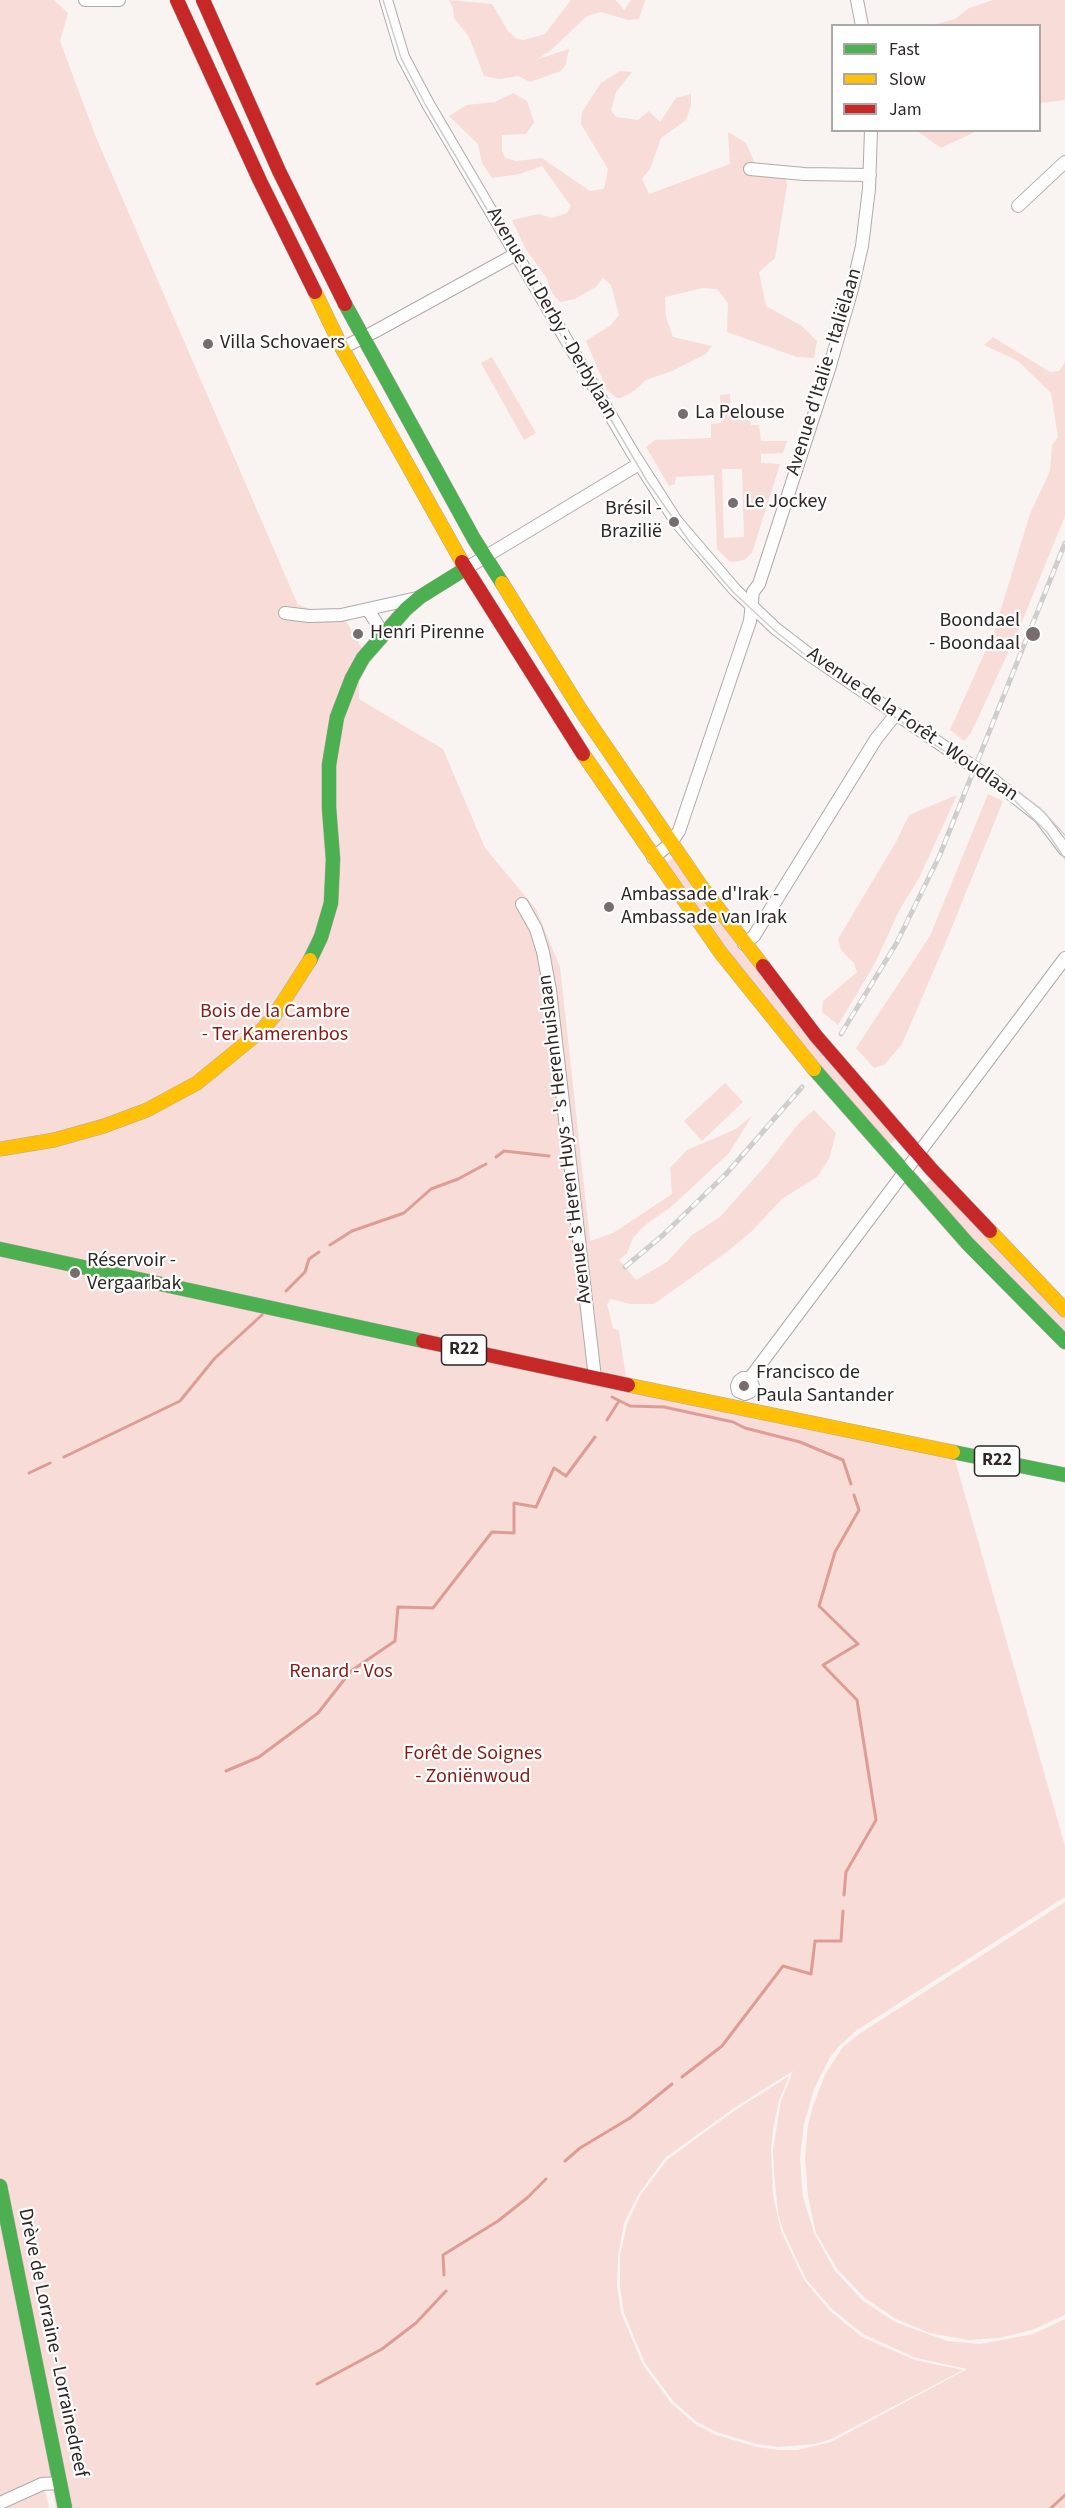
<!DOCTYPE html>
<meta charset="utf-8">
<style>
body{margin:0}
#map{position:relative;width:1065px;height:2508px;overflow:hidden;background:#f9f3f2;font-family:"Source Sans 3",sans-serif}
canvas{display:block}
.legend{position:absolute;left:831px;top:24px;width:210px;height:108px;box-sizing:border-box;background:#fff;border:2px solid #aba9a8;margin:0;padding:8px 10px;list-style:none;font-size:18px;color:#2e2725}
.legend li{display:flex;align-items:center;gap:12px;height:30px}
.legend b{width:30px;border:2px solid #aba9a8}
</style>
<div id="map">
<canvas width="1065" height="2508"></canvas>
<ul class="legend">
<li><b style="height:8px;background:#4caf50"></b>Fast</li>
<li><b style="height:8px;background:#ffc107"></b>Slow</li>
<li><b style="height:8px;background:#c62828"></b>Jam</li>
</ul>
</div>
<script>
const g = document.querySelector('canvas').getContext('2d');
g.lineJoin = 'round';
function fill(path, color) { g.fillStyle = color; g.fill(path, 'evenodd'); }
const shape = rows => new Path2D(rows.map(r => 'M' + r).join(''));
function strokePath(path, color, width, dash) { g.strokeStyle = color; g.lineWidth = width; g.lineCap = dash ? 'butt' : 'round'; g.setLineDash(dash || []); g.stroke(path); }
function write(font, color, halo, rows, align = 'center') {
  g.font = font + ' "Source Sans 3",sans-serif'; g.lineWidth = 4.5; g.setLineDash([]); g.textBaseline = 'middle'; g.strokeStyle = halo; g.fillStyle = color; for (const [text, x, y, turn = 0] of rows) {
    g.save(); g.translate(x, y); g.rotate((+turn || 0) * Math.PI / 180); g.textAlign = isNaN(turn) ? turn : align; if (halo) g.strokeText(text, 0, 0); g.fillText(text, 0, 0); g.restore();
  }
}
const green = shape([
 [0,0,54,0,68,13,60,41,95,135,298,605,346,621,370,662,359,681,359,699,443,749,485,848,536,909,560,967,590,1241,613,1233,672,1194,670,1168,687,1150,736,1129,752,1116,729,1153,671,1207,645,1225,633,1238,627,1253,619,1260,636,1280,667,1262,692,1235,720,1217,767,1164,798,1124,814,1110,836,1133,829,1159,817,1177,782,1199,752,1231,727,1252,654,1304,630,1304,611,1299,607,1304,613,1328,619,1331,627,1384,953,1453,1065,1846,1065,1897,857,2030,840,2045,830,2057,814,2089,804,2124,800,2158,803,2197,814,2233,835,2271,863,2301,895,2322,947,2341,980,2344,1033,2334,1065,2319,1065,2508,56,2508,51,2480,0,2503],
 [793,2071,781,2101,773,2150,774,2173,778,2213,783,2230,806,2279,832,2309,863,2334,916,2358,967,2369,831,2442,797,2450,779,2450,757,2447,716,2435,695,2424,671,2403,643,2365,621,2313,617,2286,618,2256,624,2223,638,2195,665,2158,734,2108],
 [449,0,492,4,508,31,517,39,524,40,545,34,571,0,616,0,624,10,631,0,645,0,639,19,628,20,601,12,587,16,551,50,538,59,569,49,566,64,561,71,530,82,518,76,500,79,484,76,469,37,454,18,453,8],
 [993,0,1065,0,1065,100,1040,103,1040,26,933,25,955,19,969,8],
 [620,71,632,72,616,92,611,110,616,117,638,120,649,111,660,122,676,98,691,94,691,106,686,120,661,138,650,169,642,179,649,194,730,164,728,132,746,143,757,168,785,174,787,185,775,258,759,272,766,306,802,326,817,341,814,358,797,357,727,332,728,303,717,289,703,288,665,297,666,317,673,337,712,346,706,354,672,371,646,380,634,391,621,398,617,398,607,390,586,341,611,325,619,315,611,285,603,278,596,287,575,299,560,302,552,293,546,277,525,248,512,220,538,214,552,218,567,213,571,206,542,166,520,174,492,178,482,163,478,144,449,116,467,105,495,102,513,93,527,101,534,122,526,134,502,135,502,151,505,158,516,161,542,158,590,191,604,189,608,169,581,124,582,112,601,83],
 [917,131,977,131,941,148],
 [993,337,1050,372,1059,371,1065,362,1065,516,1019,629,971,733,964,741,950,730,994,632,1030,514,1050,471,1052,445,1058,437,1051,393,1018,361,984,345],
 [492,357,536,433,524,440,481,363],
 [730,394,731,417,750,416,751,425,759,425,761,441,787,441,783,453,761,454,761,463,780,464,752,553,744,560,734,562,729,561,717,549,714,475,676,477,675,484,669,486,646,447,655,440,711,438,711,424,721,423,720,395],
 [722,469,742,469,744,537,724,538],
 [988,794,1003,801,943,949,902,1044,884,1065,874,1068,856,1048,930,936],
 [957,795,919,878,900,909,874,965,838,1025,822,1012,823,1001,857,972,854,963,841,950,838,939,896,842,909,815],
 [673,858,897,1138,887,1147,756,990,665,863],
 [725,1083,743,1102,702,1141,684,1121],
 [933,1178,1065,1316,1065,1335,922,1187],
 [1065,1902,1065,2315,1032,2330,999,2338,968,2340,930,2333,896,2319,865,2298,838,2270,816,2233,808,2196,805,2158,808,2125,813,2106,825,2075,842,2048,859,2034],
 [789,2076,779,2101,773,2128,771,2149,773,2195,781,2231,804,2280,830,2311,862,2337,915,2360,963,2370,831,2439,815,2444,778,2447,757,2444,716,2432,697,2422,673,2401,645,2363,624,2313,620,2286,620,2256,627,2224,640,2196,667,2160,734,2111],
 [44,2487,49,2508,2,2508]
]);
const stream = shape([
 [496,1157,504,1151,549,1156],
 [330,1245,352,1231,404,1213,431,1189,458,1179,486,1164],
 [286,1291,305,1272,309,1259,319,1252],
 [612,1397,630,1406,664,1407,733,1422,745,1428,800,1442,843,1460,851,1484],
 [607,1420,619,1401],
 [64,1457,180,1401,215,1358,262,1315],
 [29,1473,50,1463],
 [226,1771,259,1757,318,1713,351,1671,395,1641,398,1607,433,1608,492,1532,514,1533,514,1503,536,1507,554,1468,566,1476,595,1437],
 [844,1895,846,1872,876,1820,857,1700,823,1665,858,1644,819,1606,835,1552,859,1510,854,1495],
 [682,2077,722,2046,783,1966,811,1974,815,1941,841,1941,843,1911],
 [565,2161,580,2148,630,2118,672,2084],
 [444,2275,443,2255,498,2221,527,2198,546,2179],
 [317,2384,382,2349,416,2323,446,2291],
 [1051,2508,1065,2495]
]);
const street = shape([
 [85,0,119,0],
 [386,0,403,57,428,104,632,452,676,521,735,590,776,629,810,655,965,761],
 [857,0,862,26],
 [750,169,804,174,870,175],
 [1018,206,1065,162],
 [342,348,374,332,516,254],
 [465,569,639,464],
 [368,610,383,633],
 [285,613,309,616,341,615,417,598],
 [992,779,1040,817,1065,850],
 [653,858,671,843,679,831,750,621,753,592,759,584,829,369,852,289,862,246,869,189,871,130],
 [522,904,536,929,543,952,550,990,595,1378],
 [744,944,754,936,876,739,896,714],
 [743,1378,750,1378,753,1386,750,1392,745,1394,738,1391,737,1386,739,1381,743,1378],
 [750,1378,1065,958],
 [0,2503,42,2484,60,2483]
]);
const fast = shape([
 [345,304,474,539,502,583],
 [310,960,321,937,331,903,333,859,329,808,329,765,337,717,352,678,363,658,406,609,420,597,465,569],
 [814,1069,968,1244,1065,1342],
 [0,1249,423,1341],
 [953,1452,1065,1475],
 [0,2186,65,2508]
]);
const slow = shape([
 [315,292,342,348,462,562],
 [502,583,580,709,701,886,763,966],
 [583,754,720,952,814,1069],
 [0,1149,54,1140,104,1126,147,1110,197,1083,262,1030,274,1016,310,960],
 [990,1231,1065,1310],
 [628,1385,953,1452]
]);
const jam = shape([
 [177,0,260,181,315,292],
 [203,0,279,171,345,304],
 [462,562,583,754],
 [763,966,816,1036,932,1170,990,1231],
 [423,1341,628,1385]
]);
const tram = shape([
 [383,0,401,58,426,106,647,481,689,541,733,592,775,631,808,657,1012,798,1047,832,1065,859],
 [1007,784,1040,808,1065,835]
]);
const rail = shape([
 [841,1034,896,944,939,857,1065,543],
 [625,1267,663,1235,726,1174,802,1087]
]);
const streetBridge = shape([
 [965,761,992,779]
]);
const markers = [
 [208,344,6,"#756e6d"],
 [683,414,6,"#756e6d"],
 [733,503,6,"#756e6d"],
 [674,522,6,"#756e6d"],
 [358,634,6,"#756e6d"],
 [1033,634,8,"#756e6d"],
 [609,907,6,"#756e6d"],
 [75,1273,6,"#756e6d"],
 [744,1386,6,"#756e6d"]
];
const shields = [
 [464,1350,45],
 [997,1461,45]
];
const shieldNames = [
 ["R22",464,1350],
 ["R22",997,1461]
];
const streetNames = [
 ["Avenue du Derby - Derbylaan",551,314,60],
 ["Avenue d'Italie - Italiëlaan",825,372,-73],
 ["Avenue de la Forêt - Woudlaan",912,725,35],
 ["Avenue 's Heren Huys - 's Herenhuislaan",566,1139,-97],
 ["Drève de Lorraine - Lorrainedreef",52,2343,78]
];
const poiNames = [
 ["Villa Schovaers",220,344],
 ["La Pelouse",695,414],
 ["Le Jockey",745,503],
 ["Brésil -",662,510,"right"],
 ["Brazilië",662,533,"right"],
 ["Boondael",1020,622,"right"],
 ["- Boondaal",1020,645,"right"],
 ["Henri Pirenne",370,634],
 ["Ambassade d'Irak -",621,896],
 ["Ambassade van Irak",621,919],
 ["Réservoir -",87,1262],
 ["Vergaarbak",87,1285],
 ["Francisco de",756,1374],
 ["Paula Santander",756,1397]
];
const parkNames = [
 ["Bois de la Cambre",275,1013],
 ["- Ter Kamerenbos",275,1036],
 ["Renard - Vos",341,1673],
 ["Forêt de Soignes",473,1755],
 ["- Zoniënwoud",473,1778]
];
fill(green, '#f7dcd8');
strokePath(stream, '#de9d94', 3);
strokePath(street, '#b0aaa9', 14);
strokePath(fast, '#b0aaa9', 15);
strokePath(slow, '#b0aaa9', 15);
strokePath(jam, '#b0aaa9', 15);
strokePath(street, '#fefdfd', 12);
strokePath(fast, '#4caf50', 14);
strokePath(slow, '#ffc107', 14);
strokePath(jam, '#c62828', 14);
strokePath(tram, '#cfcecd', 1.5);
strokePath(rail, '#cfcecd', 5);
strokePath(rail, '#fff', 3, [9]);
strokePath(streetBridge, '#b0aaa9', 14, []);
strokePath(streetBridge, '#fefdfd', 12);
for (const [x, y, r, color] of markers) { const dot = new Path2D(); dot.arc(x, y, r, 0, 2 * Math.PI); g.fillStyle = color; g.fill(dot); strokePath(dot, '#fff', 2); }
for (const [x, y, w] of shields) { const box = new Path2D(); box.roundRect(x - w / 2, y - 15, w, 30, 4.5); g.fillStyle = '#fff'; g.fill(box); strokePath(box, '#2e2725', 1.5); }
write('bold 18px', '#2e2725', null, shieldNames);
write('20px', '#2e2725', '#fff', streetNames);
write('20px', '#2e2725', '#fff', poiNames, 'left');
write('20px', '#881a14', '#fff', parkNames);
</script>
